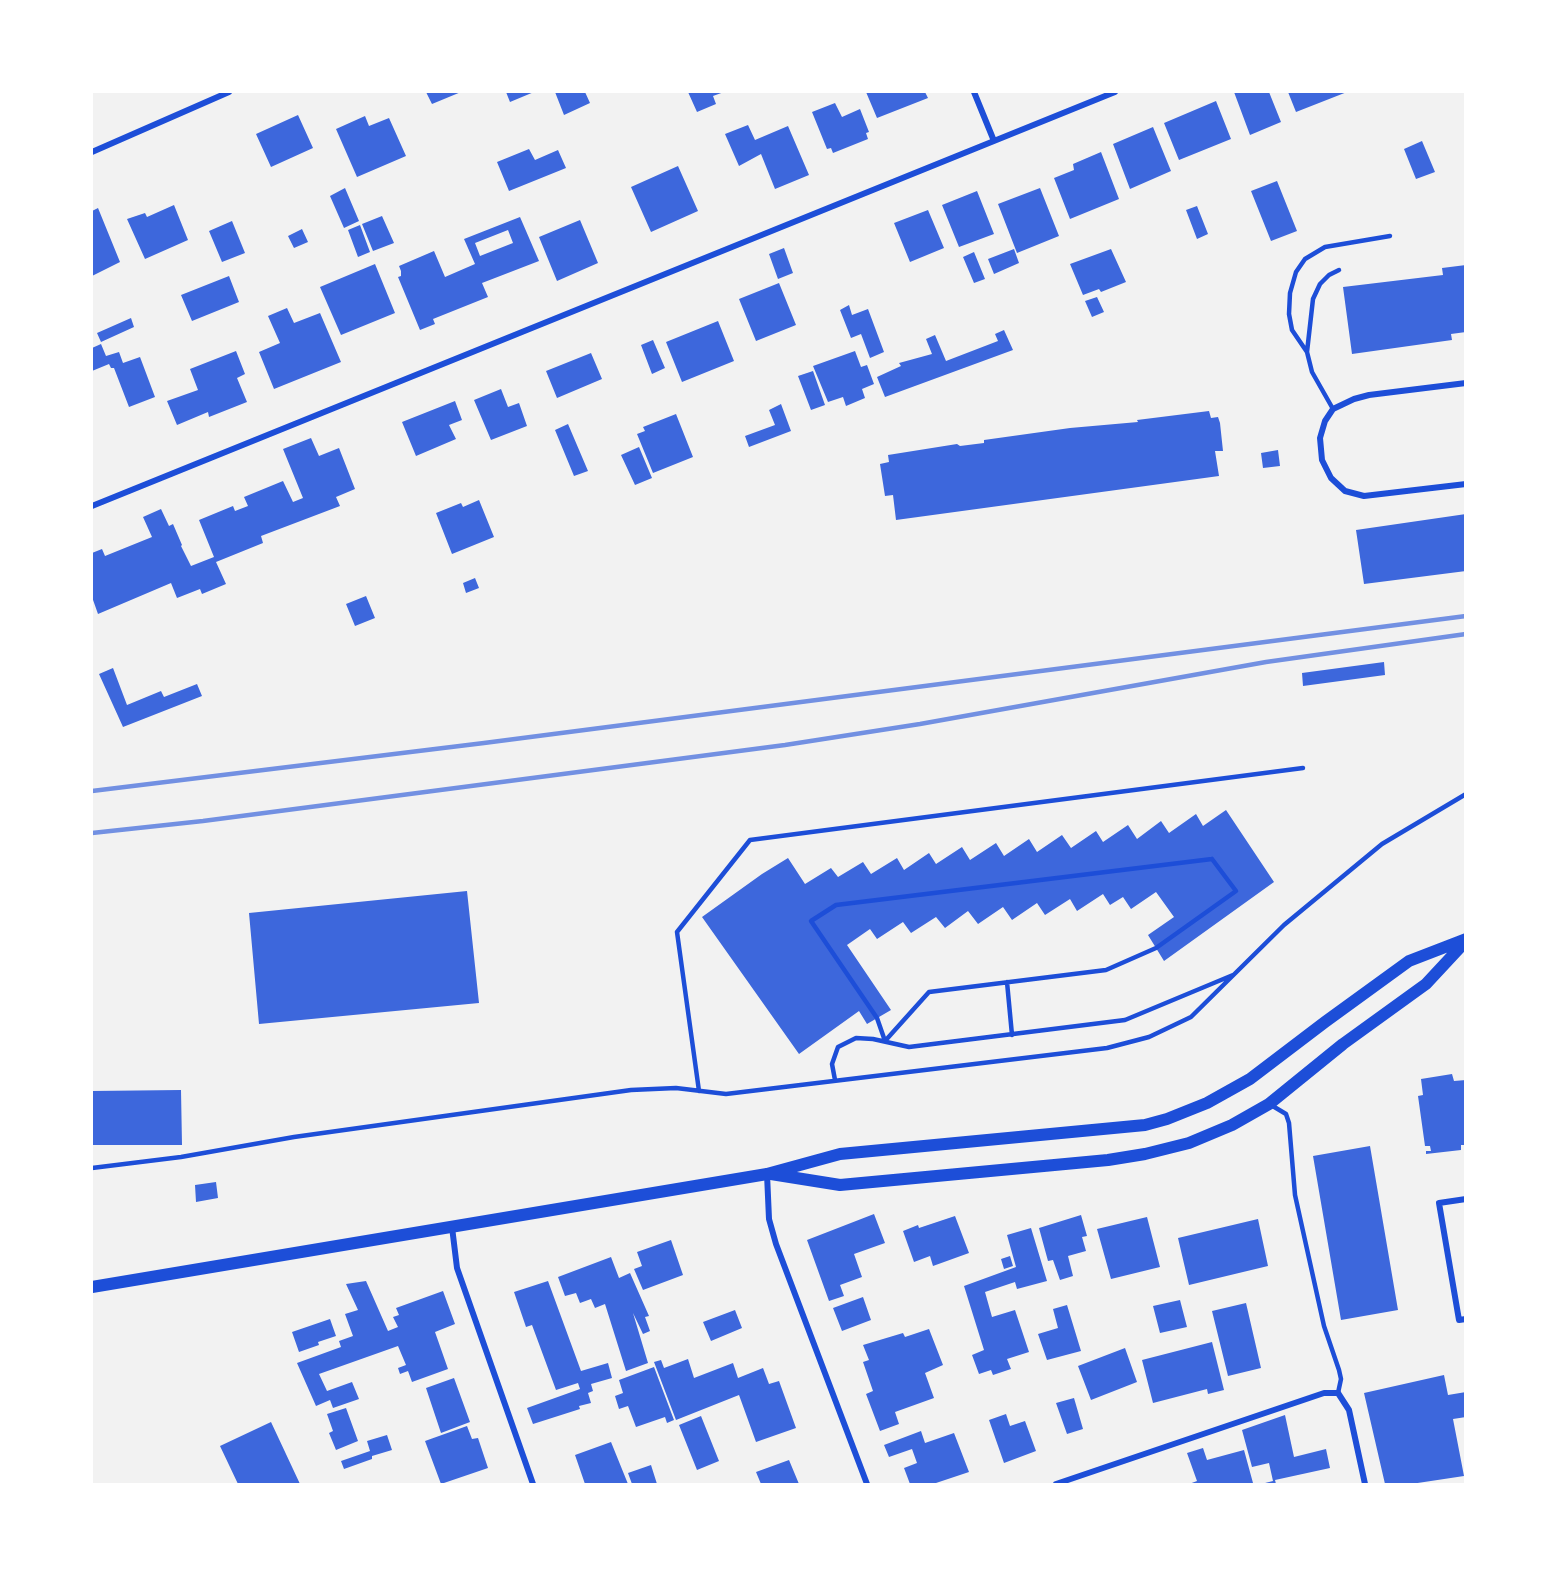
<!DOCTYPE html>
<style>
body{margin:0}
#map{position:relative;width:1557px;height:1576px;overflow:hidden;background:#f2f2f2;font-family:"Noto Sans",sans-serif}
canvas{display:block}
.frame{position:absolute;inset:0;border:93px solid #fff;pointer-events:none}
</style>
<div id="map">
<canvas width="1557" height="1576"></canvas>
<div class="frame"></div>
</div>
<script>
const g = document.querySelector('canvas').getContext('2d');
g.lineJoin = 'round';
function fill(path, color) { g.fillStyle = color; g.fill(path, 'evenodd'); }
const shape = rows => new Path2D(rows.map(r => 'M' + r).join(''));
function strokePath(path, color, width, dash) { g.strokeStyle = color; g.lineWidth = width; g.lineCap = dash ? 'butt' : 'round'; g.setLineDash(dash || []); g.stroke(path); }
const building = shape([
 [426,92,461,92,432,104],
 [506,92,534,92,510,102],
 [555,92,585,92,590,103,564,115],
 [688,92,724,92,713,96,716,104,697,112],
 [866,92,925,92,928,98,877,118],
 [1234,92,1269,92,1281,122,1250,135],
 [1288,92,1347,92,1296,112],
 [1216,101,1231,139,1179,160,1164,123],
 [835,103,842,117,860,109,869,132,866,133,868,139,833,153,831,148,827,149,812,112],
 [298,115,313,148,271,167,256,134],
 [365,116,369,126,389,118,406,156,357,177,336,129],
 [748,125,755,140,788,126,809,175,775,189,761,154,739,166,725,134],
 [1153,127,1171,171,1130,189,1113,144],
 [1422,141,1435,172,1416,179,1404,149],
 [529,149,535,160,558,150,566,168,509,191,497,162],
 [1101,152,1119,199,1070,219,1054,178,1074,170,1073,164],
 [678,166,698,211,651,232,631,187],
 [1277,181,1297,231,1271,241,1251,191],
 [345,188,359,221,344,228,330,196],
 [1040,188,1059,236,1017,253,998,204],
 [977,191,994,234,959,247,942,205],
 [174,205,188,240,145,259,127,219,145,213,147,217],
 [1197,206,1208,234,1197,239,1186,210],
 [98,208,120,262,92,276,92,211],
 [928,210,944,248,910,262,894,223],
 [382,216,394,243,373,251,362,224],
 [520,217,539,261,482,283,488,297,433,319,435,324,420,330,398,277,401,276,401,271,399,266,434,251,445,277,475,264,464,239],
 [508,230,513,243,480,256,475,243],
 [580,220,598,263,557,281,539,237],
 [232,221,245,253,222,262,209,231],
 [360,225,370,252,358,257,348,230],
 [302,229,308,242,294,248,288,236],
 [784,248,793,273,778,279,769,254],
 [1014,249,1019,263,994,274,988,259],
 [1111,249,1126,282,1101,292,1099,289,1083,295,1070,264],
 [974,252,985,279,974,283,963,257],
 [375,264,395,313,341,335,320,287],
 [1466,265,1466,332,1451,334,1452,340,1352,354,1343,287,1443,275,1442,268],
 [229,276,239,302,192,321,181,295],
 [779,283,796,325,756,341,739,299],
 [1097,297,1104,312,1092,317,1085,301],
 [849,305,852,315,868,309,884,352,870,358,861,334,851,338,840,310],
 [287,308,294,323,320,313,341,362,274,389,259,352,280,343,268,316],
 [131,318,134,327,101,342,97,333],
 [718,321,734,361,682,382,666,342],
 [1004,330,1013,350,885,397,877,377,901,366,899,363,932,354,926,339,935,335,946,361,998,341,995,334],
 [653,340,665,368,652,374,641,345],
 [101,344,106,356,119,352,123,363,140,357,155,397,129,407,114,368,111,368,109,364,92,371,92,348],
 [236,351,245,374,237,378,247,402,209,417,208,412,177,425,167,401,198,390,190,369],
 [855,351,861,367,867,365,874,384,862,389,865,398,846,406,843,397,828,402,813,366],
 [591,353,602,379,557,398,546,371],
 [813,371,825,405,811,410,798,376],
 [501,389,508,407,519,403,527,426,491,440,474,400],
 [455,401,462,420,449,425,456,439,416,456,402,422],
 [781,404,791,431,749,447,745,436,775,425,769,410],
 [1209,411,1211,418,1218,417,1220,423,1223,451,1215,451,1219,476,896,520,893,495,885,496,880,464,889,462,888,455,957,444,960,446,984,443,984,440,1070,428,1138,422,1137,420],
 [676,414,693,457,653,473,637,434,645,431,643,427],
 [568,424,588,471,574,476,555,430],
 [311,438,319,456,339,448,355,489,336,497,340,506,261,536,263,543,216,562,226,584,202,594,200,589,177,598,171,583,98,614,92,597,92,553,102,549,105,556,152,537,143,517,161,509,169,526,173,524,182,545,181,546,191,566,214,557,199,520,233,506,235,511,248,506,244,497,283,481,293,502,303,498,283,449],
 [639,447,652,478,635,485,621,455],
 [1278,450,1280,466,1263,468,1261,453],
 [479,500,494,537,452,554,436,513,461,503,463,507],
 [1466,514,1466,571,1364,584,1356,530],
 [475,578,479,588,466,593,463,583],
 [366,596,375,618,355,626,346,604],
 [1384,662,1385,675,1303,686,1302,673],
 [113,668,127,705,161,691,164,697,197,684,202,696,123,727,99,674],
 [1226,810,1274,882,1164,961,1148,935,1174,917,1156,892,1131,909,1123,897,1110,905,1103,894,1077,911,1070,899,1045,915,1037,903,1012,920,1003,907,978,924,968,911,945,928,936,917,911,933,903,922,877,939,870,929,847,945,891,1010,867,1024,859,1011,799,1054,702,917,762,874,788,858,805,884,831,868,838,877,863,862,871,874,897,858,904,870,929,853,936,864,962,847,970,860,996,843,1004,856,1029,839,1037,852,1062,835,1071,848,1096,831,1103,842,1128,825,1137,839,1161,821,1169,833,1196,814,1203,826],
 [467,891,479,1003,259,1024,249,913],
 [1452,1074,1454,1081,1466,1080,1466,1145,1461,1145,1461,1150,1426,1154,1426,1151,1431,1151,1430,1146,1425,1146,1418,1096,1423,1095,1421,1079],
 [181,1090,182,1145,92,1145,92,1091],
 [1370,1146,1398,1310,1341,1320,1313,1156],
 [216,1182,218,1198,196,1202,195,1185],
 [874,1214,885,1243,854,1254,862,1277,840,1285,844,1296,829,1301,807,1240],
 [1081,1215,1087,1236,1082,1237,1086,1251,1068,1256,1073,1276,1060,1280,1053,1260,1048,1261,1039,1228],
 [955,1216,969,1253,933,1266,930,1256,914,1262,903,1231,918,1225,919,1228],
 [1147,1217,1160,1267,1111,1279,1097,1229],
 [1258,1219,1268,1266,1189,1285,1178,1238],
 [1031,1228,1047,1281,1017,1289,1015,1282,985,1292,992,1317,1015,1310,1029,1352,1007,1359,1011,1369,993,1375,991,1370,979,1374,972,1355,984,1350,964,1286,1016,1267,1007,1235],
 [671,1240,683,1275,643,1290,634,1269,642,1266,637,1252],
 [1010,1256,1013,1266,1004,1269,1001,1259],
 [611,1257,619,1278,630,1273,649,1316,645,1317,650,1331,643,1334,633,1313,648,1363,626,1371,605,1304,595,1308,591,1299,580,1303,576,1293,565,1296,558,1277],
 [366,1281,388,1331,398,1327,393,1317,399,1315,396,1308,443,1291,455,1324,435,1332,448,1369,412,1382,408,1371,400,1374,398,1368,406,1365,398,1346,319,1374,327,1391,352,1382,359,1399,333,1408,330,1400,316,1406,297,1363,341,1347,339,1341,353,1336,345,1314,358,1310,346,1284],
 [548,1281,581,1371,608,1363,612,1378,591,1384,593,1391,588,1393,591,1403,579,1406,580,1409,533,1424,527,1408,580,1389,578,1383,556,1390,532,1325,526,1327,514,1292],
 [863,1297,871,1320,842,1331,833,1308],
 [1180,1300,1187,1327,1160,1333,1153,1306],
 [1246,1303,1261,1368,1228,1376,1212,1311],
 [1067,1305,1081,1351,1047,1360,1038,1334,1058,1328,1053,1309],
 [735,1310,742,1328,711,1341,703,1322],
 [330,1319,336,1336,318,1342,319,1345,299,1352,292,1332],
 [929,1329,943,1365,925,1373,934,1398,895,1412,899,1424,880,1431,866,1394,873,1391,863,1362,869,1360,863,1345,903,1333,905,1337],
 [1212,1342,1224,1390,1208,1394,1207,1389,1153,1403,1142,1360],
 [1125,1348,1137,1382,1091,1400,1078,1366],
 [688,1359,694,1378,733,1363,738,1378,763,1368,769,1384,779,1381,796,1428,756,1442,739,1395,676,1420,654,1362,661,1360,664,1368],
 [654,1367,674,1420,667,1423,665,1417,636,1427,628,1406,619,1409,615,1396,623,1393,619,1380],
 [1444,1375,1448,1395,1466,1392,1466,1417,1453,1419,1464,1476,1411,1484,1385,1484,1364,1393],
 [454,1378,470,1422,441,1433,426,1388],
 [1074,1398,1083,1429,1067,1434,1056,1403],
 [346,1408,358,1441,336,1450,329,1433,333,1431,327,1414],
 [1006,1414,1010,1426,1025,1421,1036,1451,1004,1463,989,1420],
 [1285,1415,1294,1457,1326,1449,1330,1468,1275,1480,1276,1484,1261,1484,1273,1481,1269,1463,1252,1467,1242,1430],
 [701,1416,719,1461,697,1470,679,1425],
 [271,1422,300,1484,238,1484,220,1446],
 [467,1426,472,1439,478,1438,488,1468,441,1484,425,1441],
 [921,1431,925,1443,954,1433,969,1472,933,1484,910,1484,904,1468,917,1463,912,1449,889,1457,884,1445],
 [387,1435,392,1450,372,1456,372,1459,344,1469,341,1461,370,1451,367,1441],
 [611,1442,628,1484,585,1484,575,1455],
 [1203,1448,1207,1460,1244,1450,1253,1483,1247,1484,1189,1484,1197,1481,1187,1453],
 [789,1460,799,1484,761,1484,756,1472],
 [651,1465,657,1484,632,1484,628,1473]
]);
const service = shape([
 [1307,352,1292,330,1289,314,1290,293,1296,272,1305,259,1325,247,1390,236],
 [1333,409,1312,372,1307,352,1313,299,1320,284,1329,275,1339,270],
 [1212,859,1236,891,1156,948,1106,970,929,992,885,1041,877,1018,811,921,836,905,1212,859],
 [1007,982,1012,1035],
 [835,1080,832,1064,838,1047,856,1038,873,1039,909,1047,1125,1020,1233,975],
 [699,1091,677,932,750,840,1303,768],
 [1271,1105,1286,1114,1289,1123,1295,1195,1324,1326,1339,1370,1341,1379,1338,1393],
 [92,1168,181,1157,294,1137,631,1090,676,1088,726,1094,1107,1048,1149,1037,1191,1017,1284,925,1382,844,1466,794]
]);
const minor = shape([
 [974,92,994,141],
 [92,152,229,92],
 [1466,383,1369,395,1354,399,1333,409,1325,421,1320,438,1322,460,1331,478,1345,491,1364,496,1466,484],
 [92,506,1115,92],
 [767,1174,769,1219,776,1244,867,1484],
 [1466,1199,1439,1203,1459,1320,1466,1319],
 [452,1227,457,1268,533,1484],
 [1056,1484,1324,1393,1338,1393,1349,1410,1365,1484]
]);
const secondary = shape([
 [771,1174,840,1185,1108,1160,1145,1154,1189,1143,1232,1125,1269,1104,1343,1044,1426,984,1466,941],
 [92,1287,767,1174,840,1154,1145,1125,1167,1119,1207,1103,1250,1079,1325,1022,1409,961,1466,939]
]);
const rail = shape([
 [92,791,484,743,1466,616],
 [92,833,203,821,785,745,920,724,1266,662,1466,634]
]);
fill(building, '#3d67dc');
strokePath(service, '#1d4ed8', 4.5);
strokePath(minor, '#1d4ed8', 6);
strokePath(secondary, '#1d4ed8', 12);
strokePath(rail, '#7290e2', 4.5);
</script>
